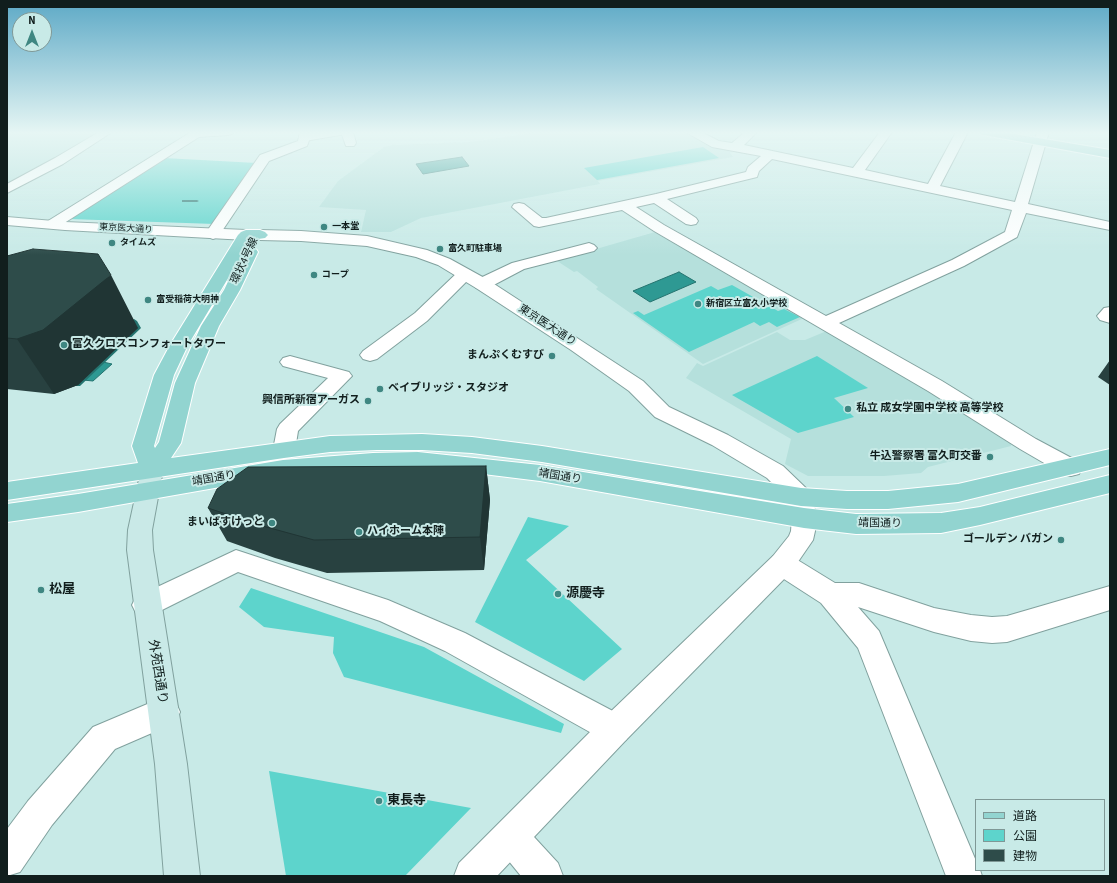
<!DOCTYPE html>
<meta charset="utf-8">
<style>
body{margin:0}
#map{position:relative;width:1117px;height:883px;overflow:hidden;background:#c8eae7;font-family:"Source Sans 3","Noto Sans JP",sans-serif}
canvas{display:block}
.frame{position:absolute;inset:0;border:8px solid #111e1d;pointer-events:none}
.legend{position:absolute;left:975px;top:799px;width:130px;height:72px;box-sizing:border-box;background:#c8eae7;border:1px solid #7f9896;margin:0;padding:5px 7px;list-style:none;font-size:12px;color:#111e1d}
.legend li{display:flex;align-items:center;gap:8px;height:20px}
.legend b{width:20px;border:1px solid #7f9896}
.north{position:absolute;left:12px;top:12px;width:40px;height:40px;box-sizing:border-box;background:#c8eae7;border:1px solid #7f9896;border-radius:50%;rotate:0deg;font-size:11px;font-weight:700;line-height:16px;text-align:center;color:#111e1d}
.north::after{content:'';display:block;margin:auto;width:14px;height:18px;background:#3f8782;clip-path:polygon(50% 0,100% 100%,50% 72%,0 100%)}
</style>
<div id="map">
<canvas width="1117" height="883"></canvas>
<div class="frame"></div>
<ul class="legend">
<li><b style="height:5px;background:#92d4d0"></b>道路</li>
<li><b style="height:11px;background:#5dd4cc"></b>公園</li>
<li><b style="height:11px;background:#2e4c4a"></b>建物</li>
</ul>
<div class="north">N</div>
</div>
<script>
const g = document.querySelector('canvas').getContext('2d');
g.lineJoin = 'round';
function fill(path, color) { g.fillStyle = color; g.fill(path, 'evenodd'); }
const shape = rows => new Path2D(rows.map(r => 'M' + r).join(''));
function strokePath(path, color, width, dash) { g.strokeStyle = color; g.lineWidth = width; g.lineCap = dash ? 'butt' : 'round'; g.setLineDash(dash || []); g.stroke(path); }
function write(font, color, halo, rows, align = 'center') {
  g.font = font + ' "Source Sans 3","Noto Sans JP",sans-serif'; g.lineWidth = 4; g.setLineDash([]); g.textBaseline = 'middle'; g.strokeStyle = halo; g.fillStyle = color; for (const [text, x, y, turn = 0] of rows) {
    g.save(); g.translate(x, y); g.rotate((+turn || 0) * Math.PI / 180); g.textAlign = isNaN(turn) ? turn : align; if (halo) g.strokeText(text, 0, 0); g.fillText(text, 0, 0); g.restore();
  }
}
const built = shape([
 [7,132,104,132,74,151,7,187],
 [538,132,684,132,712,148,728,149,733,157,598,181,600,184,421,218,391,232,361,232,366,210,319,207,338,181,384,147,392,145,470,142],
 [655,232,804,318,703,364,596,289,598,287,577,271,574,272,554,259,596,249],
 [829,330,1011,442,1011,446,928,467,921,473,884,476,808,476,785,464,791,439,686,378,697,363,703,366,777,332,790,340,805,340]
]);
const green = shape([
 [703,147,719,158,597,180,584,168],
 [164,158,257,163,215,224,69,219],
 [732,285,778,311,784,309,800,317,777,327,769,322,760,326,754,322,689,352,633,313,638,311,644,315,711,286,718,290],
 [817,356,868,388,834,398,854,417,798,433,732,395],
 [528,517,569,526,526,560,622,649,584,681,475,622],
 [251,588,424,647,564,724,561,733,344,677,333,653,334,637,264,627,239,607],
 [269,771,471,808,405,876,286,876]
]);
const water = shape([
 [462,157,469,166,423,174,416,164,462,157],
 [679,272,696,282,650,302,633,291,679,272],
 [103,362,112,364,93,381,83,380,103,362]
]);
const stream = shape([
 [182,200,197,200,199,201,197,202,182,202,182,200],
 [134,319,137,321,141,328,140,329,80,386,76,386,75,385,76,384,135,328,131,321,134,319]
]);
const minor = shape([
 [99,132,112,132,63,164,7,193,7,184,55,158,99,132],
 [191,132,234,132,232,134,228,135,199,137,58,227,53,228,48,227,46,224,48,221,191,132],
 [300,132,312,132,307,146,269,161,218,237,213,239,208,237,205,234,260,155,298,141,300,132],
 [341,132,353,132,356,143,354,146,346,146,341,132],
 [687,132,701,132,719,141,732,143,745,132,757,132,744,145,853,168,880,132,892,132,865,170,928,184,956,132,968,132,940,186,1015,202,1037,132,1049,132,1028,204,1110,222,1110,230,1026,213,1017,237,964,266,839,323,942,381,1036,439,1079,462,1082,468,1079,474,1071,476,1063,474,1020,449,928,391,654,231,622,210,539,227,534,226,512,207,514,204,519,203,524,204,542,218,546,218,656,194,746,172,748,167,761,156,712,147,689,134,687,132],
 [772,159,1012,210,1005,232,952,260,826,316,664,225,636,207,654,203,686,224,691,225,696,224,698,221,696,218,667,199,757,177,759,171,772,159],
 [589,243,594,245,597,248,594,251,524,269,488,288,482,289,476,288,474,284,476,280,512,263,589,243],
 [465,269,471,271,473,274,471,277,427,321,377,359,370,361,363,359,360,355,363,351,415,313,459,271,465,269],
 [1110,307,1110,323,1100,320,1097,316,1104,308,1110,307],
 [290,356,349,372,352,376,298,431,295,450,292,456,284,458,276,456,273,450,277,429,280,424,328,378,283,366,280,362,283,358,290,356],
 [236,550,388,600,465,633,626,718,631,729,626,740,615,745,604,740,445,651,380,621,238,572,156,613,146,617,136,613,132,605,136,597,236,550],
 [782,553,791,556,835,583,859,583,934,608,971,615,992,617,1007,616,1110,586,1110,610,1007,642,992,643,971,641,934,632,858,607,879,631,976,861,976,870,980,870,982,876,946,876,858,648,821,603,773,572,769,564,773,556,782,553],
 [511,819,523,825,558,863,563,876,521,876,499,849,493,837,499,825,511,819]
]);
const tertiary = shape([
 [318,132,346,132,344,134,340,135,305,141,301,140,299,137,301,134,318,132],
 [7,217,65,222,246,230,251,232,253,234,255,232,260,230,301,231,367,236,427,250,450,259,488,280,643,381,669,407,728,435,783,466,809,491,813,497,816,518,815,531,813,540,791,572,626,740,497,876,454,876,459,863,604,718,773,556,789,536,791,531,792,518,789,500,767,478,712,445,655,417,629,391,571,350,476,288,438,265,416,257,367,246,301,241,260,240,255,238,253,236,251,238,246,240,65,230,7,225,7,217],
 [164,697,175,701,180,712,175,723,115,749,52,825,20,872,7,876,7,829,28,801,93,727,164,697]
]);
const secondary = shape([
 [152,462,160,464,163,470,152,530,153,550,187,764,200,876,164,876,155,764,127,550,128,530,141,470,144,464,152,462]
]);
const primary = shape([
 [978,132,1002,132,1110,150,1110,158,984,135,980,134,978,132],
 [246,230,260,230,265,232,268,235,265,238,251,240,246,248,250,247,256,249,258,252,240,290,219,326,195,383,181,443,171,458,330,436,422,434,472,437,542,446,801,488,847,491,888,491,958,484,1110,449,1110,465,958,502,888,509,847,509,801,506,542,462,472,453,422,450,377,450,330,452,284,458,7,500,7,482,138,463,132,446,154,375,170,345,238,235,241,232,246,230],
 [236,265,224,290,201,326,175,383,159,442,155,448,154,446,174,375,188,345,236,265],
 [418,452,540,465,804,508,856,514,941,513,980,507,1110,475,1110,493,980,525,941,533,856,534,804,528,540,481,467,472,418,468,373,469,283,476,78,512,7,522,7,504,78,494,283,460,373,453,418,452]
]);
const wall = shape([
 [7,256,138,328,78,385,54,394,7,389],
 [1110,360,1110,385,1098,377],
 [486,466,490,500,484,570,327,573,275,558,227,541,208,508]
]);
const shadedWall = shape([
 [111,275,138,328,78,385,54,394,17,339],
 [486,466,490,500,484,570,480,537]
]);
const building = shape([
 [33,249,98,254,111,275,43,330,17,339,7,338,7,256,33,249],
 [486,466,480,537,314,540,259,525,208,508,217,489,248,467,486,466]
]);
const markers = [
 [324,227,4,"#3f8782"],
 [112,243,4,"#3f8782"],
 [440,249,4,"#3f8782"],
 [314,275,4,"#3f8782"],
 [148,300,4,"#3f8782"],
 [698,304,4,"#3f8782"],
 [64,345,4,"#3f8782"],
 [552,356,4,"#3f8782"],
 [380,389,4,"#3f8782"],
 [368,401,4,"#3f8782"],
 [848,409,4,"#3f8782"],
 [990,457,4,"#3f8782"],
 [272,523,4,"#3f8782"],
 [359,532,4,"#3f8782"],
 [1061,540,4,"#3f8782"],
 [41,590,4,"#3f8782"],
 [558,594,4,"#3f8782"],
 [379,801,4,"#3f8782"]
];
const farPoinames = [
 ["一本堂",332,227],
 ["タイムズ",120,243],
 ["富久町駐車場",448,249],
 ["コープ",322,275],
 ["富受稲荷大明神",156,300],
 ["新宿区立富久小学校",706,304]
];
const farStreetnames = [
 ["東京医大通り",126,229,3]
];
const streetNames = [
 ["環状4号線",245,261,-65],
 ["東京医大通り",547,326,33],
 ["靖国通り",560,477,9],
 ["靖国通り",214,479,-10],
 ["靖国通り",880,524,1]
];
const poiNames = [
 ["富久クロスコンフォートタワー",72,345,"left"],
 ["まんぷくむすび",544,356],
 ["ベイブリッジ・スタジオ",388,389,"left"],
 ["興信所新宿アーガス",360,401],
 ["私立 成女学園中学校 高等学校",856,409,"left"],
 ["牛込警察署 富久町交番",982,457],
 ["まいばすけっと",264,523],
 ["ハイホーム本陣",367,532,"left"],
 ["ゴールデン バガン",1053,540]
];
const nearPoinames = [
 ["松屋",49,590],
 ["源慶寺",566,594],
 ["東長寺",387,801]
];
const nearStreetnames = [
 ["外苑西通り",157,672,81]
];
fill(built, '#b5e0dc');
fill(green, '#5dd4cc');
fill(water, '#2e9993');
strokePath(water, '#257470', 1);
fill(stream, '#257470');
strokePath(minor, '#81a19e', 2);
strokePath(tertiary, '#81a19e', 2);
strokePath(secondary, '#81a19e', 2);
strokePath(primary, '#fff', 2);
fill(minor, '#fff');
fill(tertiary, '#fff');
fill(secondary, '#c9e9e7');
fill(primary, '#92d4d0');
fill(wall, '#284140');
fill(shadedWall, '#203534');
fill(building, '#2e4c4a');
strokePath(building, '#203534', 1);
const sky = g.createLinearGradient(0, 0, 0, 255);
sky.addColorStop(0, '#5da9c6');
sky.addColorStop(0.52, '#e6f6f4');
sky.addColorStop(1, '#e6f6f400');
g.fillStyle = sky;
g.fillRect(0, 0, 1117, 255);
for (const [x, y, r, color] of markers) { const dot = new Path2D(); dot.arc(x, y, r, 0, 2 * Math.PI); g.fillStyle = color; g.fill(dot); strokePath(dot, '#c8eae7', 1.5); }
write('bold 9px', '#111e1d', '#c8eae7', farPoinames, 'left');
write('9px', '#111e1d', '#c8eae7', farStreetnames);
write('11px', '#111e1d', '#c8eae7', streetNames);
write('bold 11px', '#111e1d', '#c8eae7', poiNames, 'right');
write('bold 13px', '#111e1d', '#c8eae7', nearPoinames, 'left');
write('13px', '#111e1d', '#c8eae7', nearStreetnames);
</script>
